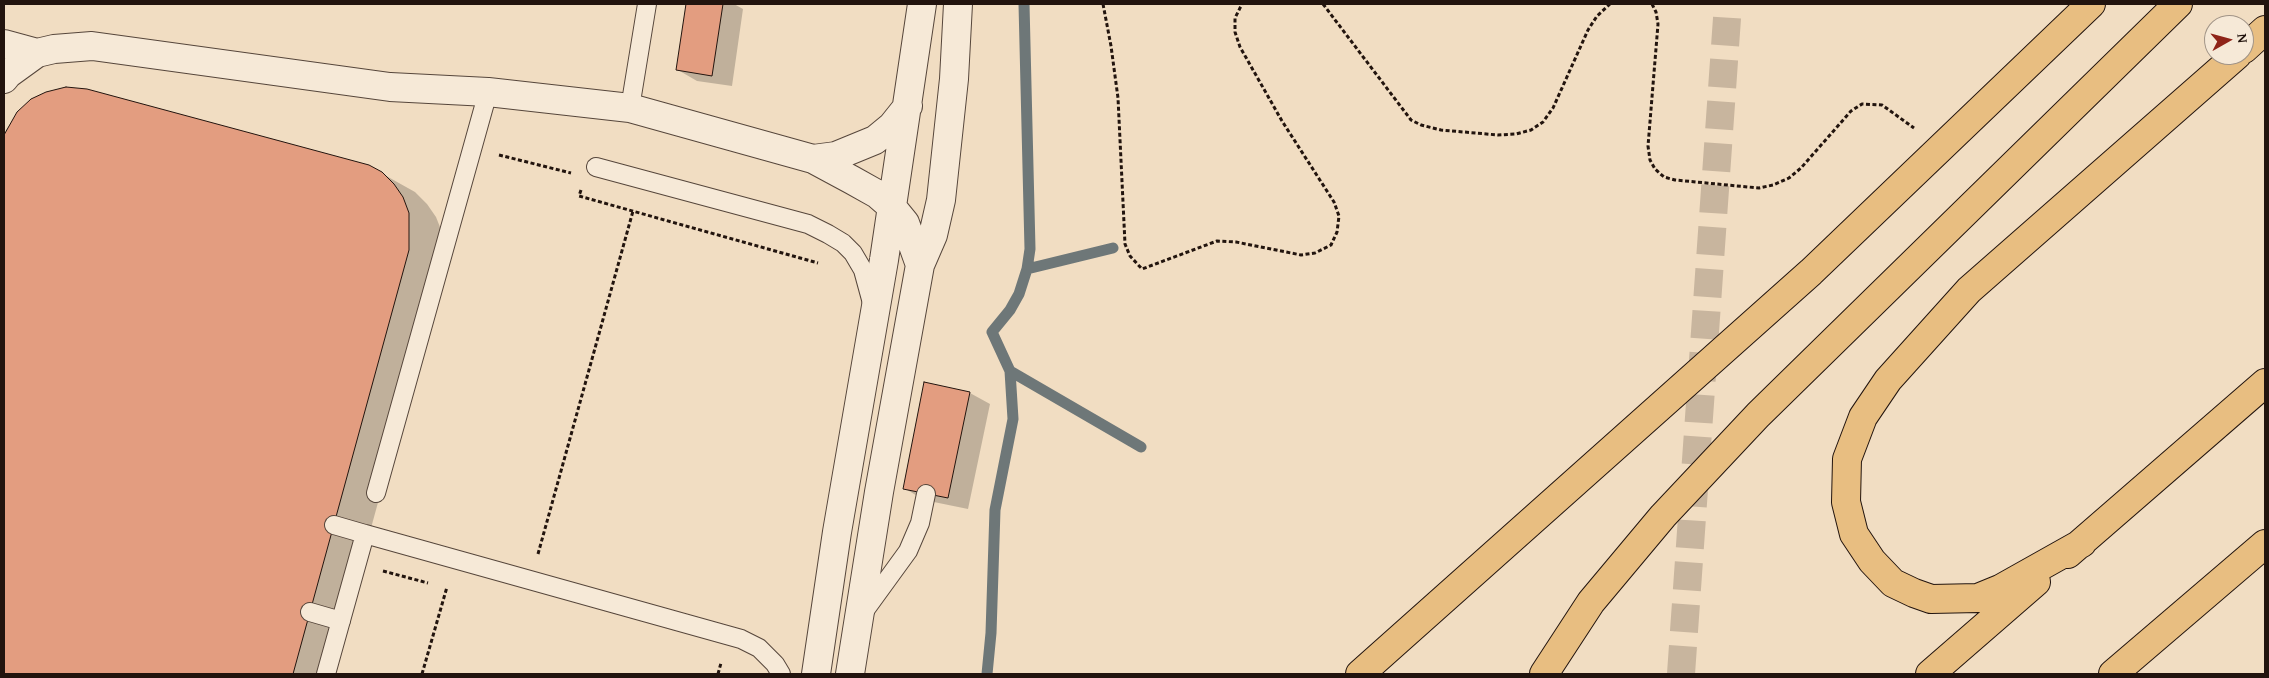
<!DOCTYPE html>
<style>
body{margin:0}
#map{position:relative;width:2269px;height:678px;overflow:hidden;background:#f1ddc2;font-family:"Gentium Book Plus",serif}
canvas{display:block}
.frame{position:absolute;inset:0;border:5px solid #22140e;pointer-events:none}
.north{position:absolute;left:2204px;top:15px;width:50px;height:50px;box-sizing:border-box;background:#f6e9d7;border:1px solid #a19487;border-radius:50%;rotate:83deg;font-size:14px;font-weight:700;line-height:20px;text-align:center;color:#22140e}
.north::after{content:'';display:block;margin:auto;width:18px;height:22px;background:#8f2418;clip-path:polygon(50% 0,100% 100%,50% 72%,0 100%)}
</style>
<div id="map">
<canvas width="2269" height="678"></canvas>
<div class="frame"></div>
<div class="north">N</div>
</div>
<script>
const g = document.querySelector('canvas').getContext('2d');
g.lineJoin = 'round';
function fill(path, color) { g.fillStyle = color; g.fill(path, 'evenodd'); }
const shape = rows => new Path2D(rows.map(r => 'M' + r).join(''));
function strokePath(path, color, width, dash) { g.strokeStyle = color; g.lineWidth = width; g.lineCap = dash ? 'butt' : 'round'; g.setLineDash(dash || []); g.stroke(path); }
const shadow = shape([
 [688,4,734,4,743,9,732,86,697,81,678,70],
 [18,113,381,173,415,192,427,204,436,217,442,232,442,269,331,674,4,674,4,140,6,130],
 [970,393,990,404,968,509,924,500,904,488]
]);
const stream = shape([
 [1027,269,1113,248],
 [1010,371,1141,447],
 [987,674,991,633,995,510,1013,419,1010,371,992,332,1010,310,1019,294,1027,269,1030,249,1024,4]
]);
const building = shape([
 [686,4,723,4,712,76,676,70,686,4],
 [66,87,87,89,369,165,382,172,394,184,403,197,409,213,409,250,293,674,4,674,4,135,17,112,31,99,46,92,66,87],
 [924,382,970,392,948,498,903,489,924,382]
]);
const highwayTunnel = shape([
 [1681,674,1728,4]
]);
const path = shape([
 [1103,4,1111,46,1118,98,1125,244,1130,256,1142,269,1217,241,1236,242,1301,255,1315,253,1331,245,1337,232,1339,216,1334,202,1282,121,1240,47,1235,32,1235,18,1242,4],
 [1323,4,1411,120,1421,125,1441,130,1498,135,1516,134,1531,130,1543,122,1553,108,1588,30,1597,16,1610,4],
 [1652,4,1656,12,1658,24,1648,146,1650,160,1655,169,1664,177,1675,180,1759,188,1773,185,1789,178,1801,168,1851,111,1862,104,1882,105,1914,128],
 [499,155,571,173],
 [581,190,579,196,818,263],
 [538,554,633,211],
 [383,571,428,583],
 [422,674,447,587],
 [718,674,721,663]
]);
const lane = shape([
 [630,108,647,4],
 [596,167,808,224,828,234,843,243,853,253,863,270,872,303],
 [376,493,488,92],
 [334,525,365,534],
 [310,612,341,621],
 [863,613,908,551,920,523,926,494],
 [326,674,365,534,741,639,759,648,775,664,781,674]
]);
const street = shape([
 [4,44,37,53],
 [4,79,8,74,37,53,54,49,92,46,390,87,488,92,630,108,813,159,852,180,877,194,892,207,905,223,920,265],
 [813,159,836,156,875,140,892,126,908,106],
 [816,674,837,532,884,260,922,4],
 [850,674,879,492,920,265,933,235,941,200,954,79,958,4]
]);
const primary = shape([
 [2244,49,2265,30],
 [2082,543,2000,589,1978,598,1931,599,1914,593,1893,583,1872,561,1854,534,1846,502,1847,459,1863,417,1888,380,1969,290,2237,55],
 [2068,554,2265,383],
 [1930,674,2036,582]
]);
const highway = shape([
 [1360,674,1811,272,2091,4],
 [1544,674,1591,602,1663,516,1758,415,2178,4],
 [2113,674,2265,544]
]);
fill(shadow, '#0003');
strokePath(stream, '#6e7778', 11);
fill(building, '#e39d80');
strokePath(building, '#22140e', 1);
strokePath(highwayTunnel, '#c8b59e', 28, [28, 14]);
strokePath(lane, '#56463b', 20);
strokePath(street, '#56463b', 30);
strokePath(primary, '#22140e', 30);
strokePath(highway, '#22140e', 30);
strokePath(path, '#22140e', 3, [4, 2.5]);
strokePath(lane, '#f6e9d7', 18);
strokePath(street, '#f6e9d7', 28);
strokePath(primary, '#e8be81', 28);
strokePath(highway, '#e8be81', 28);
</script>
